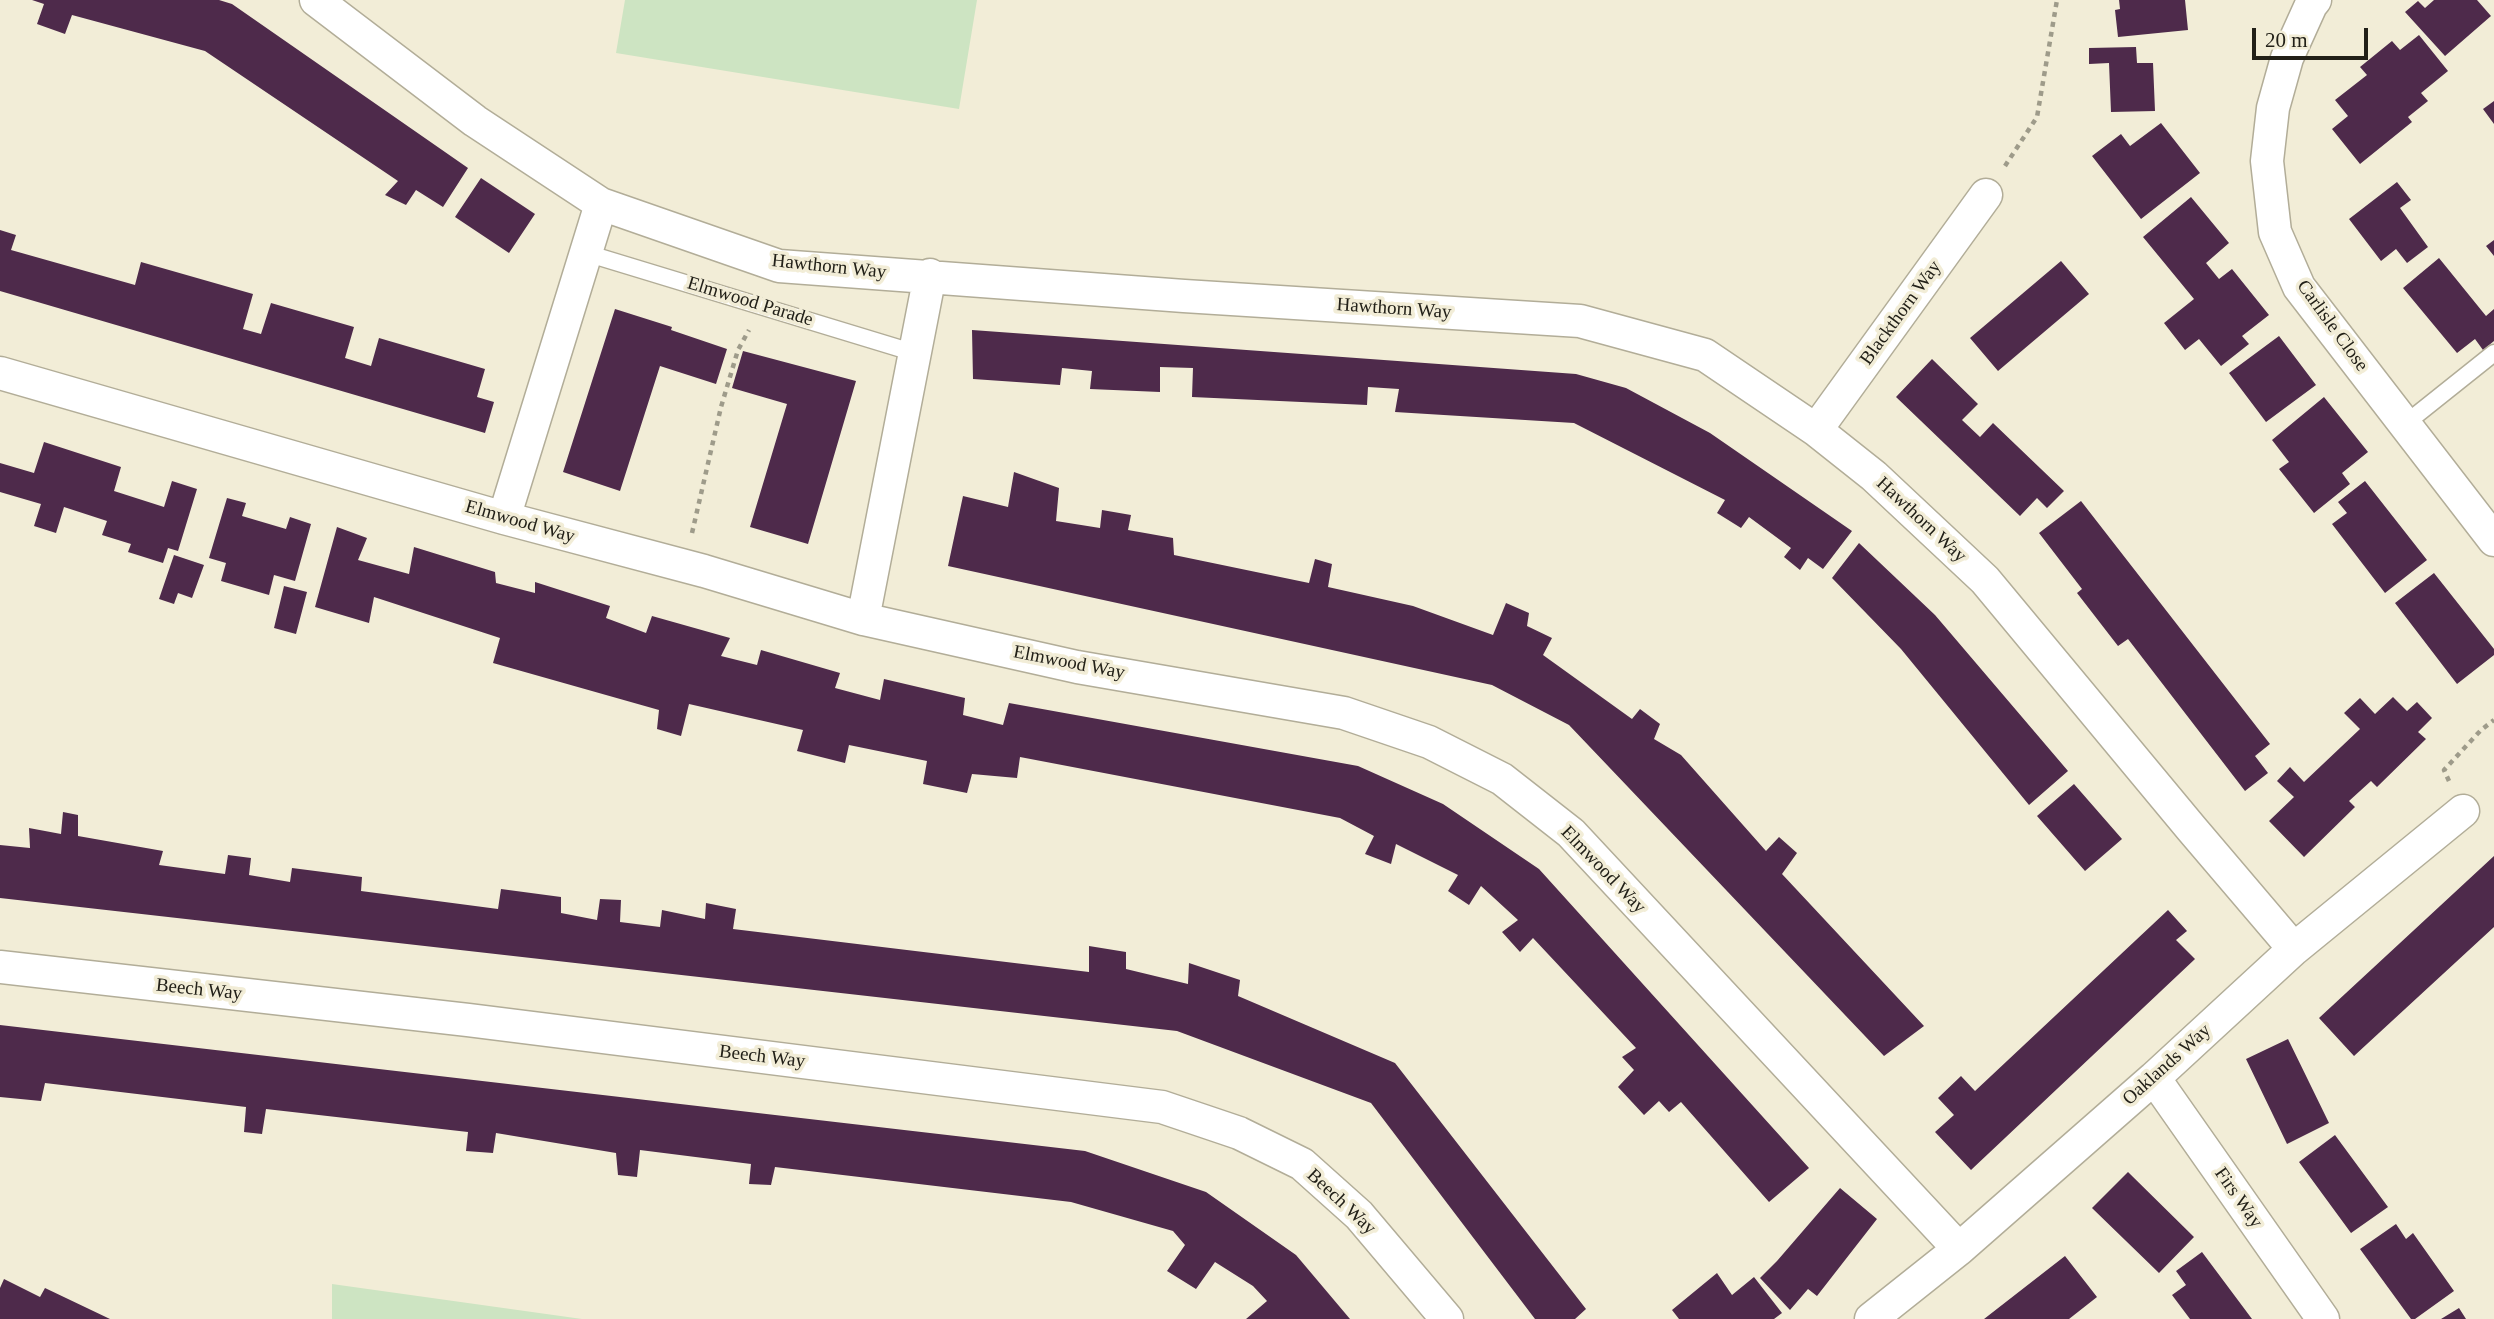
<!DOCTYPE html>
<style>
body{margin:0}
#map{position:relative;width:2494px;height:1319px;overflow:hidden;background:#f2edd7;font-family:Georgia,serif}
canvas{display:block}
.scale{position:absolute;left:2252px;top:28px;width:116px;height:32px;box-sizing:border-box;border:4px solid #222018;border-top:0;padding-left:9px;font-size:21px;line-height:24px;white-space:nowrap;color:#222018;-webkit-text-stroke:5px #f2edd7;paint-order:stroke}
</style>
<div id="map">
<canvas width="2494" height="1319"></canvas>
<div class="scale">20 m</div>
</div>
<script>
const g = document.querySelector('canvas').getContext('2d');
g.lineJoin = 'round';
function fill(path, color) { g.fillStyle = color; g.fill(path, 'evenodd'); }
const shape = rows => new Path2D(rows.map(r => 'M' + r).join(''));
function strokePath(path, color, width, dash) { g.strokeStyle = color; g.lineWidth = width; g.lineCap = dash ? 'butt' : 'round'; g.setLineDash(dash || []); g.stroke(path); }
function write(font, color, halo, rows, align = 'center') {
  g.font = font + ' Georgia,serif'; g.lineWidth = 7; g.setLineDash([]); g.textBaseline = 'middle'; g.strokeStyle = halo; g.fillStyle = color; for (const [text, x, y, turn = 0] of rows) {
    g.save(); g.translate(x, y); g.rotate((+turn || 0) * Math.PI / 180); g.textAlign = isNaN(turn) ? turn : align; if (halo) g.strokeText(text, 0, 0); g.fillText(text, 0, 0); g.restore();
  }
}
const green = shape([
 [625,0,977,0,959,109,616,53],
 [332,1284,582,1319,332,1319]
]);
const building = shape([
 [32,0,219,0,232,4,468,168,443,207,416,190,406,205,385,195,398,181,205,51,72,15,65,34,37,24,44,4],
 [2119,0,2185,0,2188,30,2118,37,2115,10,2120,9],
 [2434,0,2477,0,2491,16,2445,56,2405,12,2418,1,2425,8],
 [2419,35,2448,71,2421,93,2428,101,2408,117,2412,122,2360,164,2332,129,2348,116,2335,100,2367,75,2360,67,2392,41,2400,50],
 [2136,47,2137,63,2153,63,2155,111,2111,112,2109,63,2089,64,2089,48],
 [2494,101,2494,124,2483,109],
 [2161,123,2200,173,2141,219,2092,156,2121,134,2130,146],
 [481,178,535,214,509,253,455,217],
 [2397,182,2411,200,2400,208,2428,247,2407,263,2396,249,2381,261,2349,219],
 [2191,197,2229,243,2206,263,2219,279,2232,269,2269,315,2242,336,2249,344,2221,366,2199,339,2185,350,2164,323,2194,299,2143,237],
 [0,230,16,235,11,250,135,285,141,262,253,294,243,329,261,334,271,303,354,327,345,358,371,366,379,338,485,369,477,397,494,402,485,433,0,291],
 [2494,240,2494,256,2486,246],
 [2439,258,2486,316,2494,309,2494,341,2483,350,2475,339,2457,353,2403,288],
 [2061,261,2089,294,1998,371,1970,338],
 [615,309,672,327,671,330,727,349,716,384,660,366,620,491,563,472],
 [972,330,1576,374,1626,388,1710,433,1852,531,1823,569,1808,558,1800,570,1784,557,1791,548,1749,517,1741,528,1717,513,1725,500,1574,423,1395,412,1399,389,1368,387,1367,405,1192,397,1193,368,1160,367,1160,392,1090,389,1092,371,1062,368,1060,385,973,379],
 [2279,336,2316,385,2266,422,2229,373],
 [743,351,856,381,808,544,750,527,787,404,732,388],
 [1932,359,1978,404,1962,420,1980,437,1993,423,2064,491,2047,508,2037,498,2020,516,1896,397],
 [2324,397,2368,452,2342,473,2350,484,2314,513,2279,469,2289,462,2272,440],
 [44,442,121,467,114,491,164,507,172,481,197,489,178,551,168,548,163,563,128,552,131,544,102,535,107,521,64,507,56,533,34,526,41,504,0,492,0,463,34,473],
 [1014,472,1059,488,1056,521,1100,528,1102,510,1131,515,1128,530,1173,538,1174,555,1309,583,1315,559,1332,564,1328,587,1413,606,1493,635,1506,603,1529,613,1527,626,1552,638,1543,655,1632,719,1640,709,1660,724,1654,739,1681,755,1766,851,1779,837,1797,853,1782,874,1924,1026,1884,1056,1569,725,1492,685,948,566,963,496,1008,507],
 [2365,481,2427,560,2385,593,2332,524,2347,513,2338,502],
 [227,498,246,503,242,516,286,529,290,517,311,524,295,581,274,575,269,595,221,581,226,563,209,558],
 [2081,501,2270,744,2255,756,2268,773,2245,791,2128,639,2118,646,2077,593,2082,589,2039,533],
 [337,527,367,538,358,560,409,574,414,547,495,572,496,583,535,593,535,582,610,606,606,618,646,633,652,616,730,638,721,656,757,665,761,650,840,673,835,688,880,700,884,679,965,698,963,715,1003,725,1009,703,1358,766,1443,804,1539,869,1809,1168,1769,1202,1681,1102,1669,1112,1659,1101,1644,1115,1618,1087,1634,1070,1622,1057,1636,1048,1533,938,1520,952,1502,932,1518,920,1481,886,1469,905,1448,891,1458,875,1396,844,1391,864,1365,854,1374,836,1340,818,1020,757,1017,778,972,774,967,793,923,784,927,761,849,745,845,763,797,751,803,730,689,704,681,736,657,729,659,710,493,663,500,638,374,597,369,623,315,607],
 [1859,543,1935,615,2068,771,2029,805,1901,649,1832,578],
 [174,555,204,565,192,598,178,593,174,604,159,599],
 [2434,573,2494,649,2494,655,2457,684,2395,603],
 [284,586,307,592,296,634,274,628],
 [2393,697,2407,711,2417,702,2432,718,2418,732,2426,739,2377,787,2371,781,2349,801,2355,807,2304,857,2269,821,2294,797,2277,781,2290,767,2304,782,2360,729,2344,713,2360,698,2375,714],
 [2074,784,2122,839,2085,871,2037,816],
 [63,812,78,815,78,836,163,851,159,865,225,874,228,855,251,858,249,875,290,882,292,868,362,877,361,891,498,909,501,889,561,897,561,913,597,920,600,899,621,900,620,922,660,927,662,910,705,919,706,903,736,909,733,929,1089,972,1089,946,1126,952,1126,969,1188,984,1189,963,1240,980,1238,996,1395,1063,1586,1309,1575,1319,1535,1319,1371,1103,1177,1031,0,898,0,845,30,848,29,828,61,834],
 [2494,856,2494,927,2354,1056,2319,1018],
 [2168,910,2187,931,2176,940,2195,959,1971,1170,1935,1132,1954,1115,1938,1098,1961,1076,1975,1091],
 [0,1025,1085,1151,1206,1192,1296,1255,1350,1319,1246,1319,1267,1301,1253,1286,1215,1262,1196,1289,1167,1271,1185,1245,1173,1231,1071,1202,775,1167,771,1185,749,1184,751,1164,640,1150,637,1177,618,1175,616,1153,496,1133,493,1153,466,1151,468,1132,266,1109,262,1134,244,1132,246,1107,45,1083,41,1101,0,1097],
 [2288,1039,2329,1123,2287,1144,2246,1059],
 [2335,1135,2388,1207,2351,1233,2299,1162],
 [2128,1172,2194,1237,2159,1273,2092,1208],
 [1840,1188,1877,1219,1817,1296,1808,1289,1790,1310,1760,1278,1777,1261],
 [2396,1224,2406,1239,2413,1233,2454,1291,2415,1319,2411,1319,2360,1249],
 [2202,1252,2252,1319,2190,1319,2172,1295,2186,1285,2176,1271],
 [2065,1256,2097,1297,2069,1319,1984,1319],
 [1717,1273,1732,1295,1754,1277,1782,1313,1774,1319,1679,1319,1672,1310],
 [4,1279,40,1297,45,1288,110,1319,0,1319,0,1288],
 [2459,1308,2466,1319,2441,1319]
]);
const path = shape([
 [2005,166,2037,117,2057,0],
 [692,533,721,407,738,350,749,330],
 [2449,781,2444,770,2481,730,2494,720]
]);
const lane = shape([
 [586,253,915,353],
 [2405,424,2494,353]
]);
const street = shape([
 [316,0,475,121,601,204,779,266,1184,296,1580,321,1705,355,1816,430,1874,476,1985,580,2191,828,2294,949],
 [2315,0,2311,5,2287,58,2273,108,2267,161,2275,232,2299,287,2494,540],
 [0,373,504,518,704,571,863,619,1077,667,1344,713,1429,742,1502,779,1571,833,1959,1249],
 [1816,430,1986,195],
 [504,518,601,204],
 [863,619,930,275],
 [0,967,468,1020,1162,1107,1239,1133,1302,1164,1359,1215,1447,1319],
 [2154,1078,2323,1319],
 [1871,1319,1959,1249,2154,1078,2294,949,2463,811]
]);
const streetNames = [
 ["Hawthorn Way",829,267,6],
 ["Elmwood Parade",750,302,17],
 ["Hawthorn Way",1394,309,4],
 ["Blackthorn Way",1901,313,-54],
 ["Carlisle Close",2332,326,54],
 ["Hawthorn Way",1921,520,43],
 ["Elmwood Way",520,522,16],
 ["Elmwood Way",1069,663,11],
 ["Elmwood Way",1603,870,46],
 ["Beech Way",199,990,6],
 ["Beech Way",762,1057,7],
 ["Oaklands Way",2167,1065,-42],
 ["Firs Way",2238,1198,55],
 ["Beech Way",1341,1202,43]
];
fill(green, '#cde4c2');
fill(building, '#4e2a4b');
strokePath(lane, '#b2ad98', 19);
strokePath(street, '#b2ad98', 35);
strokePath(path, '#9e9b8a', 4.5, [5, 5]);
strokePath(lane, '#fff', 16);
strokePath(street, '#fff', 32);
write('19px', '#222018', '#f2edd7', streetNames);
</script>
